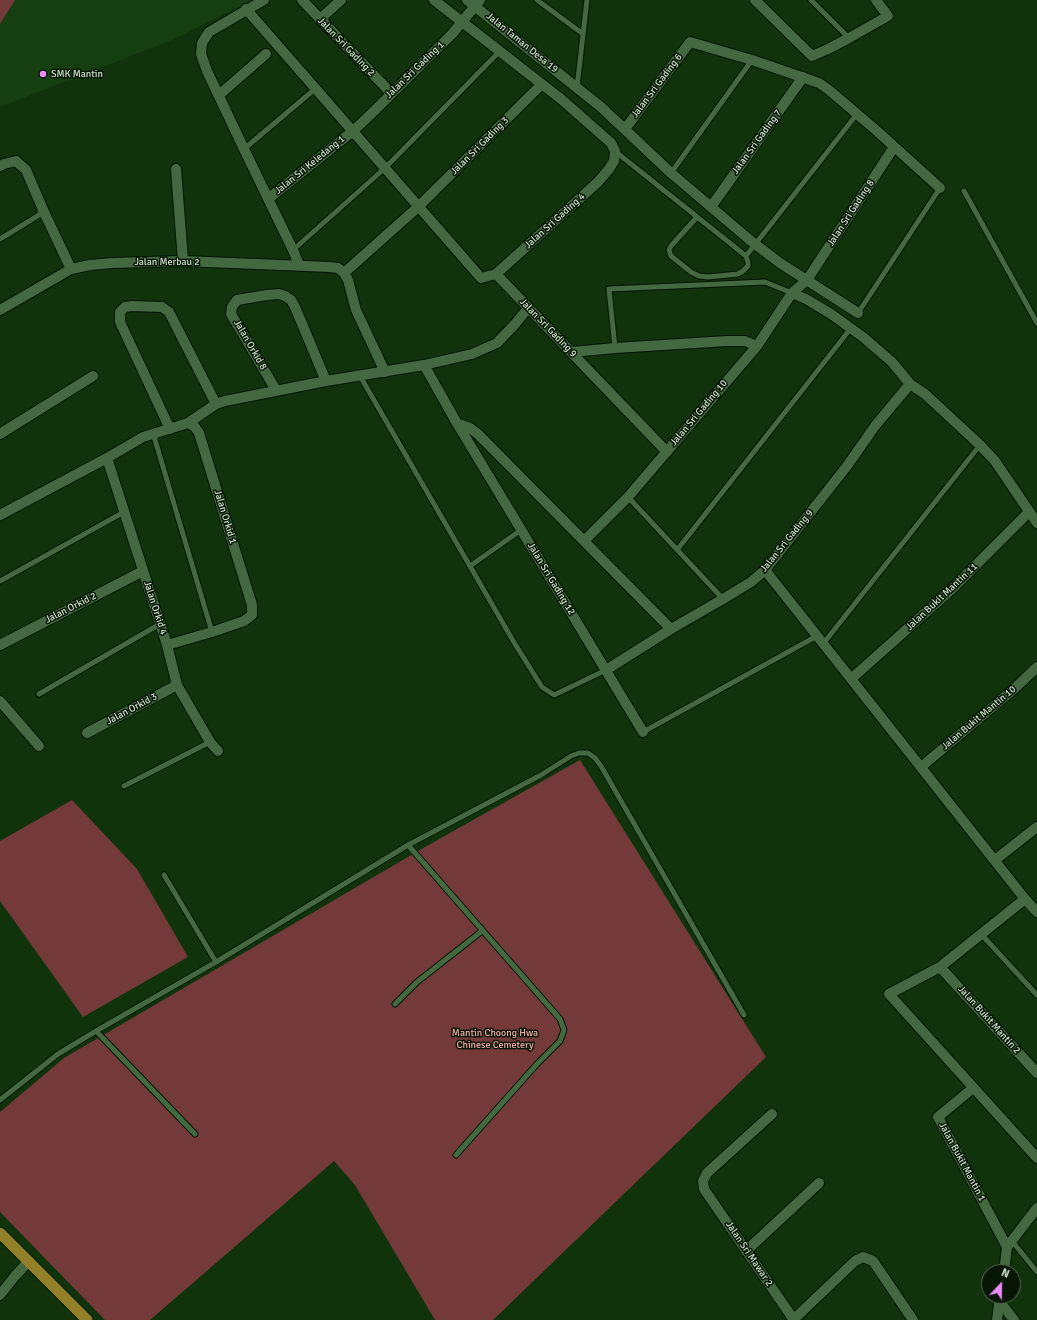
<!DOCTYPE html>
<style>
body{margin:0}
#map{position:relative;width:1037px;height:1320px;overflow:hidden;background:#10330c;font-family:Signika,sans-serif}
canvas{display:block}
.north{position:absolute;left:981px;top:1264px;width:40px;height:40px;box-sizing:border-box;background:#081606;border:1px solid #566754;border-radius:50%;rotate:22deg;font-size:11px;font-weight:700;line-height:16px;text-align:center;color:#cce1ca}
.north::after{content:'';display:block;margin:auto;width:14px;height:18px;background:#eb8dfb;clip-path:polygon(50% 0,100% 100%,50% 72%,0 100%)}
</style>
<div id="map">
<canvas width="1037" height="1320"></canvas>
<div class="north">N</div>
</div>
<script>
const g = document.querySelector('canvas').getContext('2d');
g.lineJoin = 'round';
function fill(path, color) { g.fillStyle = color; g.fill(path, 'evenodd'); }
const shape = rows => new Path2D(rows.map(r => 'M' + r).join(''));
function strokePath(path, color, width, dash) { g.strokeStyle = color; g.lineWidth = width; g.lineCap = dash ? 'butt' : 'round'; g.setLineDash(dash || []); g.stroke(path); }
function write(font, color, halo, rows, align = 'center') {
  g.font = font + ' Signika,sans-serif'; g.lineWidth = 3; g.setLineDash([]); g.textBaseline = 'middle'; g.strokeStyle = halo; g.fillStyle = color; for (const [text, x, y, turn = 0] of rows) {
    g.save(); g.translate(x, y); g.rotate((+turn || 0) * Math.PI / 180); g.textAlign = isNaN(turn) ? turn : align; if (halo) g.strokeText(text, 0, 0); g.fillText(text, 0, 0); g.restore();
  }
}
const built = shape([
 [0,0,252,0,172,40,0,107]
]);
const green = shape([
 [0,0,15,0,0,24],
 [580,760,766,1057,493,1320,435,1320,355,1185,334,1161,150,1320,105,1320,0,1212,0,1112,64,1058,425,847],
 [72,800,137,869,188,957,83,1017,0,901,0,841]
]);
const service = shape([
 [537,0,583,34],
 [811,0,849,38],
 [577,87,587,0],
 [244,149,315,89],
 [616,152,746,256,857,114],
 [671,173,752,60],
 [964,191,1037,323],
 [697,217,671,246,669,250,671,256,691,272,699,276,708,277,738,274,743,271,748,266,748,262,746,256],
 [0,239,44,212],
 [293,250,385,168,500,51],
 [858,313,940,188],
 [615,348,609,289,765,282,792,293],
 [360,376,515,644,542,687,554,695,606,670],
 [153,433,212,632],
 [628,497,723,599],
 [677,550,851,328],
 [470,566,521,530],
 [0,581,124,512],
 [823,644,980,445],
 [39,694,160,624],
 [643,732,817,636],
 [124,786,210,742],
 [408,845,560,1019,564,1030,560,1041,537,1064,456,1155],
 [164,875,216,962],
 [981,934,1037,995],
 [395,1004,417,982,482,931],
 [96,1031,195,1134],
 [0,1100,58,1054,96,1031,216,962,408,845,541,775,571,756,579,753,588,753,595,758,601,766,744,1015],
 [1012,1241,1037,1272]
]);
const minor = shape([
 [264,0,209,32,202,43,201,54,207,71,244,149,293,250,299,265],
 [302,0,391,93],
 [467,0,601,107,671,173,751,241,780,263,858,313],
 [755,0,812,56,828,49,849,38,888,16,876,0],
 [246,9,481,278,496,274,598,182,609,169,614,161,615,151,611,143,561,99,434,0],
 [320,19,341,0],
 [219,95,266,54],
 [625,129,690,42,752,60,819,83,829,90,877,131,940,188],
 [0,166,4,164,16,161,26,170,44,212,71,269],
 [176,169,183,261],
 [268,199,353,131,373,112,452,34,480,0],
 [711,207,803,77],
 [344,273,418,207,542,84],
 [496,274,667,452],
 [792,293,806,299,831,314,863,337,892,362,910,384,925,394,980,445,995,461,1037,523],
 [0,310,71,269,90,265,112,263,183,261,330,267,338,268,344,273,348,280,356,310,385,372],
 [572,352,615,348,727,341,745,341,757,346],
 [424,365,458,425,643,732],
 [276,390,231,314,232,307,237,300,267,295,279,294,285,296,291,300,295,307,326,381],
 [458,425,462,425,470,428,478,434,671,629],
 [170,429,120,322,120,312,125,307,132,306,162,307,169,312,216,404],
 [0,434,93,376],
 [107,458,167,645,177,685,210,742,218,751],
 [0,515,107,458,143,437,188,423,216,404,225,401,326,381,424,365,472,354,497,343,516,323,528,308],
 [584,541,628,497,757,346,792,293,807,280,894,147],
 [765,570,1025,899,1037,912],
 [0,645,143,571],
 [167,645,212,632,244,621,252,615,252,605,199,433,195,427,188,423],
 [606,670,671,629,723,599,751,582,765,570,847,466,875,426,910,384],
 [851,679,952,589,1029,512],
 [0,701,39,746],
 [87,733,177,685],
 [921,767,1014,689,1037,667],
 [995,860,1037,827],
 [1025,899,940,967,889,994,1037,1158],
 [940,967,1037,1073],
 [973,1088,938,1117,1007,1247],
 [772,1114,707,1173,703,1181,704,1189,794,1320],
 [746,1251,819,1183],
 [1004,1272,1007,1247,1037,1208],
 [0,1295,15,1276,29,1261],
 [1000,1302,1014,1320],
 [794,1319,855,1261,863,1257,873,1261,913,1320],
 [997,1320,1000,1296]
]);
const primary = shape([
 [0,1233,87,1320]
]);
const markers = [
 [43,74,4,"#eb8dfb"]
];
const streetNames = [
 ["Jalan Taman Desa 19",522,43,39],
 ["Jalan Sri Gading 2",346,47,46],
 ["Jalan Sri Gading 1",415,70,-44],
 ["Jalan Sri Gading 6",657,86,-53],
 ["Jalan Sri Gading 7",757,142,-54],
 ["Jalan Sri Gading 3",480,146,-45],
 ["Jalan Sri Keledang 1",310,165,-39],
 ["Jalan Sri Gading 8",851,213,-57],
 ["Jalan Sri Gading 4",555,221,-42],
 ["Jalan Merbau 2",167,262],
 ["Jalan Sri Gading 9",548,328,46],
 ["Jalan Orkid 8",250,345,60],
 ["Jalan Sri Gading 10",699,413,-50],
 ["Jalan Orkid 1",225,517,73],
 ["Jalan Sri Gading 9",787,541,-51],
 ["Jalan Sri Gading 12",551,579,59],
 ["Jalan Bukit Mantin 11",942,597,-43],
 ["Jalan Orkid 2",71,608,-27],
 ["Jalan Orkid 4",155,608,72],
 ["Jalan Orkid 3",132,709,-28],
 ["Jalan Bukit Mantin 10",979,718,-40],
 ["Jalan Bukit Mantin 2",989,1020,48],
 ["Jalan Bukit Mantin 1",962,1162,62],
 ["Jalan Sri Mawar 2",749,1254,56]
];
const poiNames = [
 ["SMK Mantin",51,74]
];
const parkNames = [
 ["Mantin Choong Hwa",495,1033],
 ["Chinese Cemetery",495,1045]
];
fill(built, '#153e11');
fill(green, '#733a39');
strokePath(service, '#011800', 7);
strokePath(minor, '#011800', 12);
strokePath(primary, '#011800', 13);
strokePath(service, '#446840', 5);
strokePath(minor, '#446840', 10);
strokePath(primary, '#918027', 11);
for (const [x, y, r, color] of markers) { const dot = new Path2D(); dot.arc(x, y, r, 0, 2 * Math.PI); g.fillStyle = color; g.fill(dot); strokePath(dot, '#081606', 1.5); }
write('10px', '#cce1ca', '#081606', streetNames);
write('10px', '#cce1ca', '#081606', poiNames, 'left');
write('10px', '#f7aca9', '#081606', parkNames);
</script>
